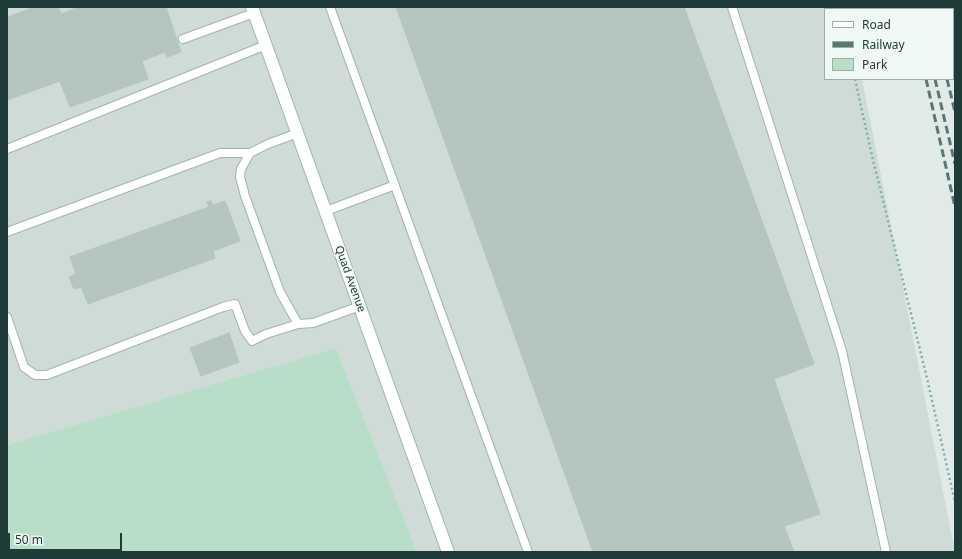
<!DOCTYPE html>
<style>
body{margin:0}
#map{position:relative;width:962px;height:559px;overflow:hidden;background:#e0ebe8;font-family:"Noto Sans",sans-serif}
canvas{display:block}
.frame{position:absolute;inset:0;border:8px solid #203c39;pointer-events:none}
.legend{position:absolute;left:824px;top:8px;width:130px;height:72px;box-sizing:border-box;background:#f0f8f5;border:1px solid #9dadaa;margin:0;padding:5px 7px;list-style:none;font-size:12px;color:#203c39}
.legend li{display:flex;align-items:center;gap:8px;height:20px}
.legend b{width:20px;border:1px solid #9dadaa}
.scale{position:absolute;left:8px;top:533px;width:114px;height:18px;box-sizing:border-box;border:2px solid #203c39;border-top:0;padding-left:5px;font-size:12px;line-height:14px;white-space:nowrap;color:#203c39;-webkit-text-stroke:3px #f0f8f5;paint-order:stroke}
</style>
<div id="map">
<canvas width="962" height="559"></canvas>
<div class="frame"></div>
<ul class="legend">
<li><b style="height:5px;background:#fff"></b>Road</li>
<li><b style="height:5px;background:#5a7774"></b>Railway</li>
<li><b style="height:11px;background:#b8ddc8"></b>Park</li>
</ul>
<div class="scale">50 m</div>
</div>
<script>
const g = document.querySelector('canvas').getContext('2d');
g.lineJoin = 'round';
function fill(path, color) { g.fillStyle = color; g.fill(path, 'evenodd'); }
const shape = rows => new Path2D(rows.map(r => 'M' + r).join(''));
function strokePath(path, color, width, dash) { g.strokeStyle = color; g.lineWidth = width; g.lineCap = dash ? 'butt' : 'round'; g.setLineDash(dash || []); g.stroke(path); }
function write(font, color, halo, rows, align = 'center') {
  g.font = font + ' "Noto Sans",sans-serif'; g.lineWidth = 3; g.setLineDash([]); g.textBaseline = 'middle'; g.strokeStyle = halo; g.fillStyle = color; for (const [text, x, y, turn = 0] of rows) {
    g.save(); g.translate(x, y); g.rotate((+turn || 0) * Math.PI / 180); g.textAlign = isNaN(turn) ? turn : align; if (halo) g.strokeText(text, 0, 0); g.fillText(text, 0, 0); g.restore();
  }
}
const built = shape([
 [7,7,848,7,848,9,825,9,825,79,862,79,955,552,417,552,336,348,7,445]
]);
const green = shape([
 [336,348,417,552,7,552,7,445]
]);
const building = shape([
 [35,7,58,7,61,14,79,7,166,7,181,52,167,57,165,52,142,61,148,79,70,107,60,81,7,100,7,17,35,7],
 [396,7,684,7,814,364,774,379,820,514,784,526,794,552,593,552,396,7],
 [211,201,213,205,225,201,240,241,213,251,215,258,88,304,81,287,74,289,69,277,76,274,70,257,209,207,207,202,211,201],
 [229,333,239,362,201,376,190,348,229,333]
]);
const path = shape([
 [840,7,840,9],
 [855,79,872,156,926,374,955,502]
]);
const lane = shape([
 [330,7,528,552],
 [732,7,842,351,886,552],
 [183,39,254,13],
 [298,133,268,144,250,153,241,169,240,177,245,196,280,292,298,324,313,323,360,306],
 [7,149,266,45],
 [326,211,395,185],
 [7,232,220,153,250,153],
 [7,317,24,367,35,375,47,375,223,307,235,304,245,331,252,341,266,334,298,324]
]);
const street = shape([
 [252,7,448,552]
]);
const rail = shape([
 [909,7,909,9],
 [918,7,918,9],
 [929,7,929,9],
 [939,7,939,9],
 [953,62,955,70],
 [926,79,955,207],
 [935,79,955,164],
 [947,79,955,112]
]);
const streetNames = [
 ["Quad Avenue",350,279,70]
];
fill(built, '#cedbd7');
fill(green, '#b8ddc8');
fill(building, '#b5c6c1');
strokePath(building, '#b2c5c0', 1);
strokePath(lane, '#a3b3b0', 10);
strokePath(street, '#a3b3b0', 14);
strokePath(path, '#7fafa9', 2.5, [2, 3]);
strokePath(lane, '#fff', 8);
strokePath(street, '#fff', 12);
strokePath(rail, '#5a7774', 3, [8, 4]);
write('11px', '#203c39', '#f0f8f5', streetNames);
</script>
